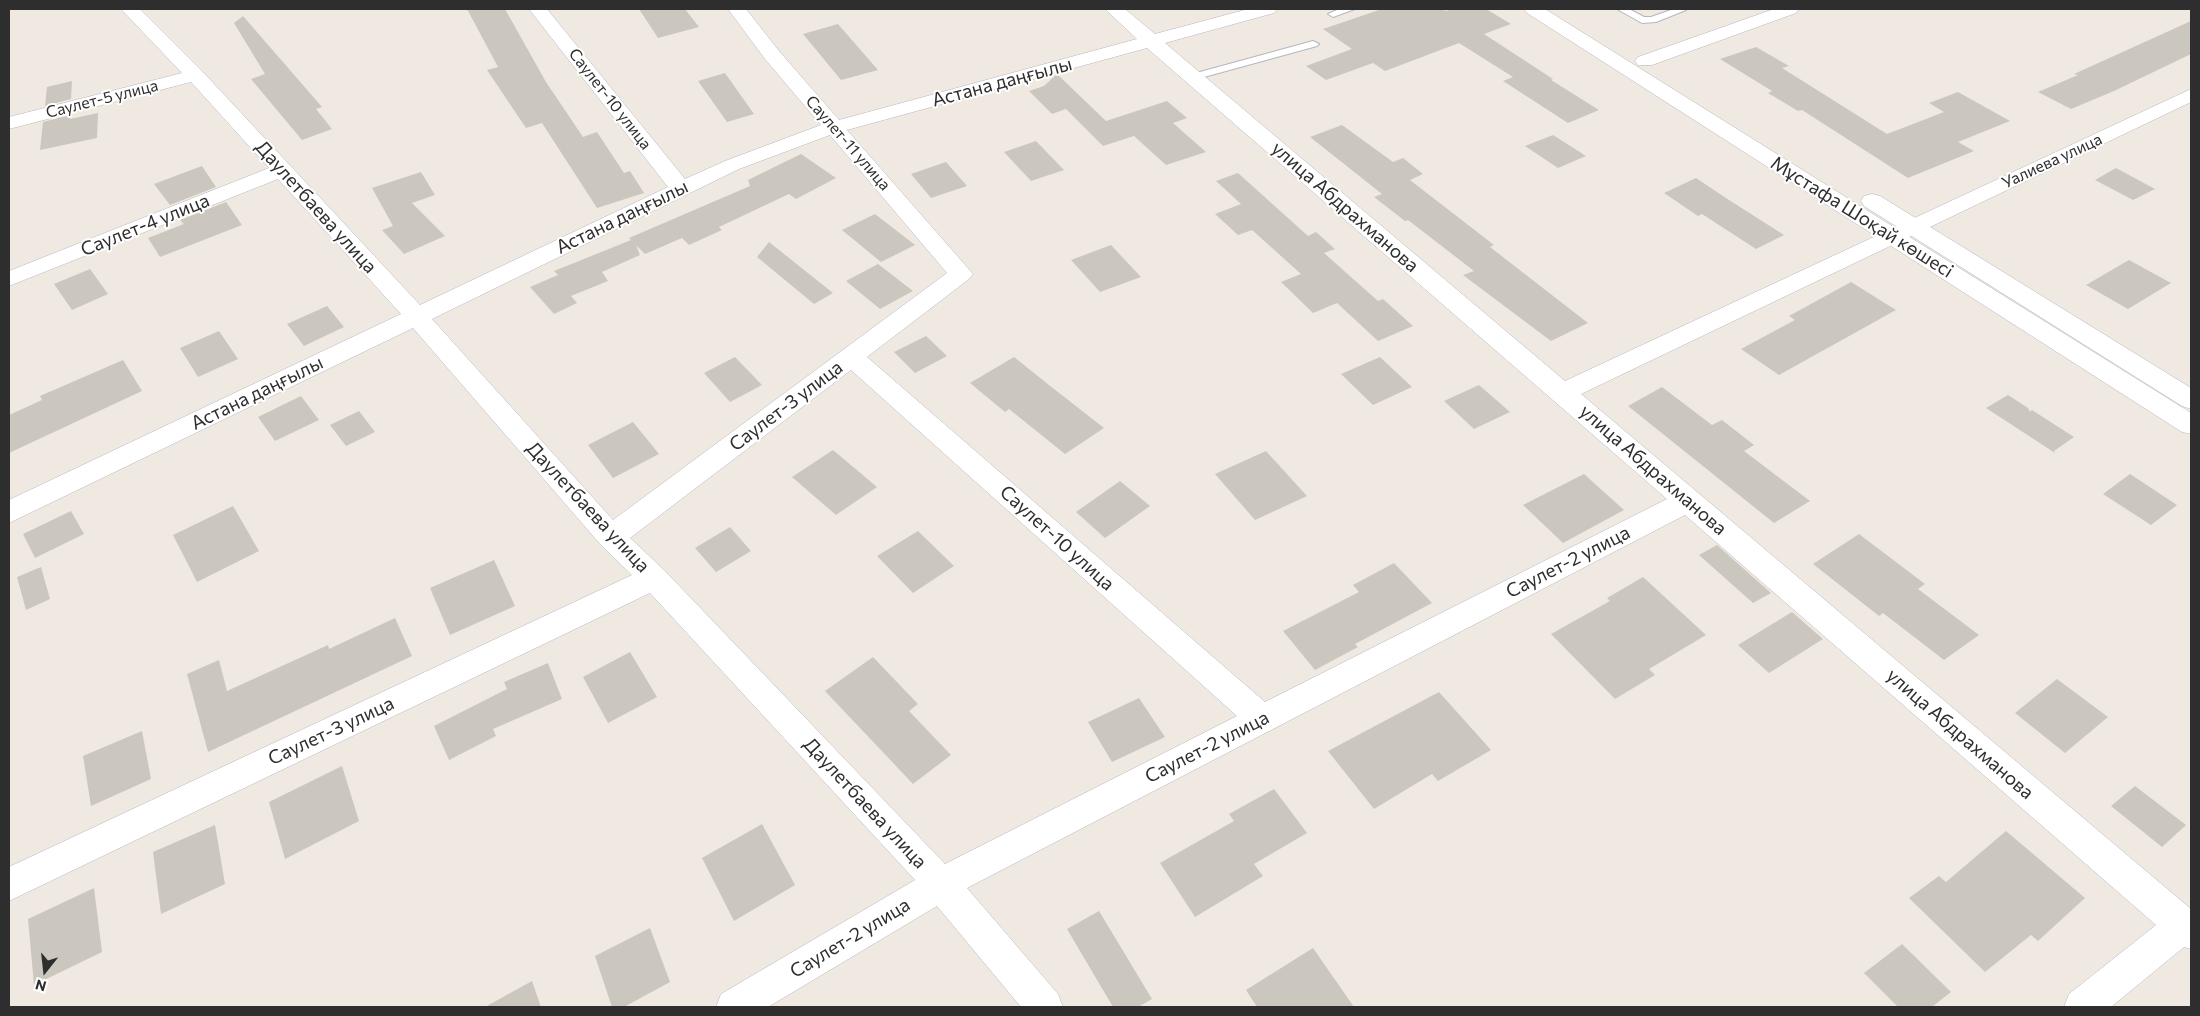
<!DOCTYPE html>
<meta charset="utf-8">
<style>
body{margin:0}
#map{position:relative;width:2200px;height:1016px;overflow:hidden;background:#efe9e1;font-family:Commissioner,sans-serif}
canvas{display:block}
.frame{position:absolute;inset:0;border:10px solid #2e2e2e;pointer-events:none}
.north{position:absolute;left:20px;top:946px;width:50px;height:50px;-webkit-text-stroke:4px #fff;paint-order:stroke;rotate:196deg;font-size:14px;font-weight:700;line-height:20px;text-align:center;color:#2e2e2e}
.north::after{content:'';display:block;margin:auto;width:18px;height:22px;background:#2e2e2e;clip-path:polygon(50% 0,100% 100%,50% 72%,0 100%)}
</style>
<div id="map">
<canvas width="2200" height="1016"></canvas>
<div class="frame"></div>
<div class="north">N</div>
</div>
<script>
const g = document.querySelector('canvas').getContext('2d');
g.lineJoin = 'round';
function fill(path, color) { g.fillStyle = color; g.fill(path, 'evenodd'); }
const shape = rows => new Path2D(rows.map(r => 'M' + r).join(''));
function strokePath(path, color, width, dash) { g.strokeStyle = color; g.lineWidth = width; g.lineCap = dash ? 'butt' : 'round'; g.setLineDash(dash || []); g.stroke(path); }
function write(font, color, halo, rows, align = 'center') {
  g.font = font + ' Commissioner,sans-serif'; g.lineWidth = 4; g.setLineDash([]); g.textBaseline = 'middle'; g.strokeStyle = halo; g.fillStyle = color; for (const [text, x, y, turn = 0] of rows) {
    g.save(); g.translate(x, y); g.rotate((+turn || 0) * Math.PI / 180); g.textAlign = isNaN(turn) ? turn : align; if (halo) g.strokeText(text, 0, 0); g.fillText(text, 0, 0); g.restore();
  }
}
const building = shape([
 [467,9,505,9,546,82,583,137,597,132,624,173,630,171,644,193,597,208,542,123,526,128,487,70,498,67],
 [639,9,685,9,699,27,658,38],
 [1382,9,1442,9,1446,11,1452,9,1486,9,1511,24,1484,34,1553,79,1551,80,1599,110,1568,123,1503,81,1513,77,1459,43,1385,71,1373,63,1326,80,1306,66,1352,49,1323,29],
 [243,16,322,107,316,109,332,129,302,140,251,79,265,74,234,23],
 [2191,21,2191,54,2114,91,2071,109,2038,92,2078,75,2074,74],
 [838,24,878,70,841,80,803,34],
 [1756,47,1789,66,1782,68,1887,134,1944,112,1929,103,1958,92,2010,121,1958,142,1974,151,1908,178,1802,110,1798,111,1768,93,1772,91,1720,59],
 [725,73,754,114,727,122,698,81],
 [1057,74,1106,121,1167,101,1187,118,1173,123,1206,152,1166,165,1134,136,1103,146,1066,109,1052,114,1029,91,1044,86],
 [72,81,71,99,45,106,47,87],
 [98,113,97,138,40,150,43,122,70,115,70,119],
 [1342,125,1393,162,1403,158,1423,174,1410,180,1494,245,1490,247,1588,323,1551,341,1463,275,1474,271,1408,220,1405,221,1374,197,1382,194,1310,137],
 [1553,135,1586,156,1558,168,1525,146],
 [1036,141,1064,170,1031,181,1004,152],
 [801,154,836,178,796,199,789,194,719,227,722,230,689,245,682,238,645,254,636,245,640,255,602,272,608,281,571,296,577,303,554,314,530,287,558,275,554,271,631,240,629,238,750,186,748,180],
 [946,162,967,186,931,198,911,174],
 [202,166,216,187,170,205,154,184],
 [2116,168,2155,189,2133,200,2095,180],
 [421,172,435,195,412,203,445,236,404,254,382,230,393,226,372,188],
 [1238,173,1308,236,1316,232,1335,249,1324,253,1378,301,1383,299,1413,326,1378,341,1337,303,1313,313,1281,282,1301,274,1252,230,1238,235,1215,214,1241,204,1216,181],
 [1696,178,1729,200,1784,235,1756,249,1702,214,1698,216,1664,193],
 [226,202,242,225,160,257,148,238,184,224,180,220],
 [875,214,915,245,881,262,842,230],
 [769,242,833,293,814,304,757,257],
 [1111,245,1141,277,1100,292,1071,260],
 [2129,260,2171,283,2128,309,2086,285],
 [878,264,913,291,880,309,846,281],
 [90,269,108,294,72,310,54,284],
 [1851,282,1896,310,1779,375,1741,349,1795,320,1789,316],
 [327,306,344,327,304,346,287,324],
 [219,331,238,359,198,377,180,348],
 [926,336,947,356,915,373,894,352],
 [735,357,762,385,730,402,704,373],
 [1014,357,1049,385,1104,428,1065,454,1009,409,1005,412,970,383],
 [1380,357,1412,387,1373,405,1341,374],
 [123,360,142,391,9,453,9,415,42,400,40,396],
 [1479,385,1510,412,1474,429,1444,401],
 [1662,387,1712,425,1722,420,1754,445,1744,451,1810,501,1774,523,1628,406],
 [2008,395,2028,408,2030,412,2032,410,2074,437,2054,451,2055,453,1986,408],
 [301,396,319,420,275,441,258,417],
 [359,411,375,432,346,446,330,425],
 [633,422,659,454,613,478,588,445],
 [833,450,877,487,836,515,792,477],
 [1266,451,1307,496,1255,520,1215,474],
 [1584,474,1624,510,1563,543,1523,505],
 [2130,474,2177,505,2151,525,2103,494],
 [1120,481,1150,506,1105,538,1076,512],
 [233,506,259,551,197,582,173,535],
 [71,511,84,534,35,558,23,534],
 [730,527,751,551,716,572,695,548],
 [918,531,954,566,913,593,877,556],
 [1859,534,1925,584,1918,589,1979,635,1944,660,1883,613,1879,616,1813,564],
 [1717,545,1771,593,1753,603,1699,555],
 [494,560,515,606,450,635,430,588],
 [1394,563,1432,603,1355,644,1358,647,1315,670,1283,631,1359,592,1353,585],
 [41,567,50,599,26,610,17,577],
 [1643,577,1706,635,1649,669,1655,675,1615,699,1551,634,1610,601,1607,598],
 [1792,612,1823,639,1769,673,1738,645],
 [395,618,412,656,208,752,187,674,219,660,227,691,328,645,329,649],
 [630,652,657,697,608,723,583,677],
 [873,657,918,704,909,711,951,755,913,784,825,691],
 [548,663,562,699,493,729,496,736,449,760,434,726,507,689,504,682],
 [2057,679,2108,717,2065,753,2015,713],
 [1439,692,1491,750,1438,781,1432,774,1374,809,1328,751],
 [1139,698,1165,737,1112,762,1088,722],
 [142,731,151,779,91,806,83,756],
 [342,766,359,821,285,859,269,802],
 [2135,786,2186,825,2162,847,2111,806],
 [1274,789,1307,833,1254,864,1263,876,1195,917,1160,863,1234,821,1229,814],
 [762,824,795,885,734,921,702,858],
 [215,825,225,884,161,914,153,852],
 [2006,831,2085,898,2038,941,2031,935,1985,972,1909,898,1939,876,1946,882],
 [94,888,102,952,34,985,28,919],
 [1099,911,1152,999,1138,1007,1113,1007,1067,929],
 [650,928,670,982,624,1007,612,1007,595,956],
 [1902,944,1951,992,1932,1007,1898,1007,1864,973],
 [1313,948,1354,1007,1257,1007,1246,990],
 [532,981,541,1007,485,1007]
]);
const service = shape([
 [1339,9,1355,9,1333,17,1328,14,1339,9],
 [1617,9,1629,9,1644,17,1651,17,1674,9,1686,10,1656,22,1642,23,1617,9],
 [1313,41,1319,44,1317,46,1193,80,1187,77,1189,75,1313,41]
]);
const minor = shape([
 [121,9,140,9,202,71,420,305,668,187,529,9,547,9,685,179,725,161,821,125,765,59,728,9,746,9,779,51,839,120,1137,39,1105,9,1125,9,1155,34,1248,9,1277,9,1274,13,1165,43,1565,381,2191,89,2191,102,1581,394,2191,909,2191,949,2184,947,2111,1007,2064,1007,2069,994,2156,925,1685,515,967,888,1058,994,1063,1007,1021,1007,937,906,768,1007,716,1007,721,994,915,880,650,593,9,901,9,867,632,575,601,545,413,328,9,523,9,500,401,314,278,179,9,286,9,271,269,168,191,82,9,129,9,117,182,73,121,9],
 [1147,48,1667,499,1265,702,867,357,969,279,973,274,847,130,1147,48],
 [830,135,947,273,613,520,432,319,739,169,830,135],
 [851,370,1237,716,945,864,664,570,630,538,851,370],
 [1774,9,1799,9,1796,13,1652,65,1638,65,1635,61,1638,57,1774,9]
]);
const tertiary = shape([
 [1524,9,1545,9,2191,413,2191,434,2182,432,1527,13,1524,9],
 [1872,194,1880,196,2191,388,2191,409,2182,406,1864,206,1861,201,1864,196,1872,194]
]);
const farStreetnames = [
 ["Саулет-5 улица",102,99,-14],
 ["Саулет-10 улица",610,99,52],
 ["Саулет-11 улица",848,143,49],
 ["Уалиева улица",2052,161,-25]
];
const streetNames = [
 ["Астана даңғылы",1002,82,-15],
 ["Даулетбаева улица",316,207,48],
 ["улица Абдрахманова",1345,207,41],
 ["Астана даңғылы",622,217,-26],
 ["Мұстафа Шоқай көшесі",1862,217,32],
 ["Саулет-4 улица",145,225,-22],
 ["Астана даңғылы",257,393,-26],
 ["Саулет-3 улица",786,406,-37],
 ["улица Абдрахманова",1653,470,41],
 ["Даулетбаева улица",588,507,47],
 ["Саулет-10 улица",1057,538,42],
 ["Саулет-2 улица",1568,562,-27],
 ["Саулет-3 улица",331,731,-25],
 ["улица Абдрахманова",1960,734,41],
 ["Саулет-2 улица",1207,747,-27],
 ["Даулетбаева улица",865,803,47],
 ["Саулет-2 улица",850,938,-31]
];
fill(building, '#cbc7bf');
strokePath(service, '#b4b7c1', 2);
strokePath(minor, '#b4b7c1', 1);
strokePath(tertiary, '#b4b7c1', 1);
fill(service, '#fff');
fill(minor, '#fff');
fill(tertiary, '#fff');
write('16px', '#2e2e2e', '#fff', farStreetnames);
write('19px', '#2e2e2e', '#fff', streetNames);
</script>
